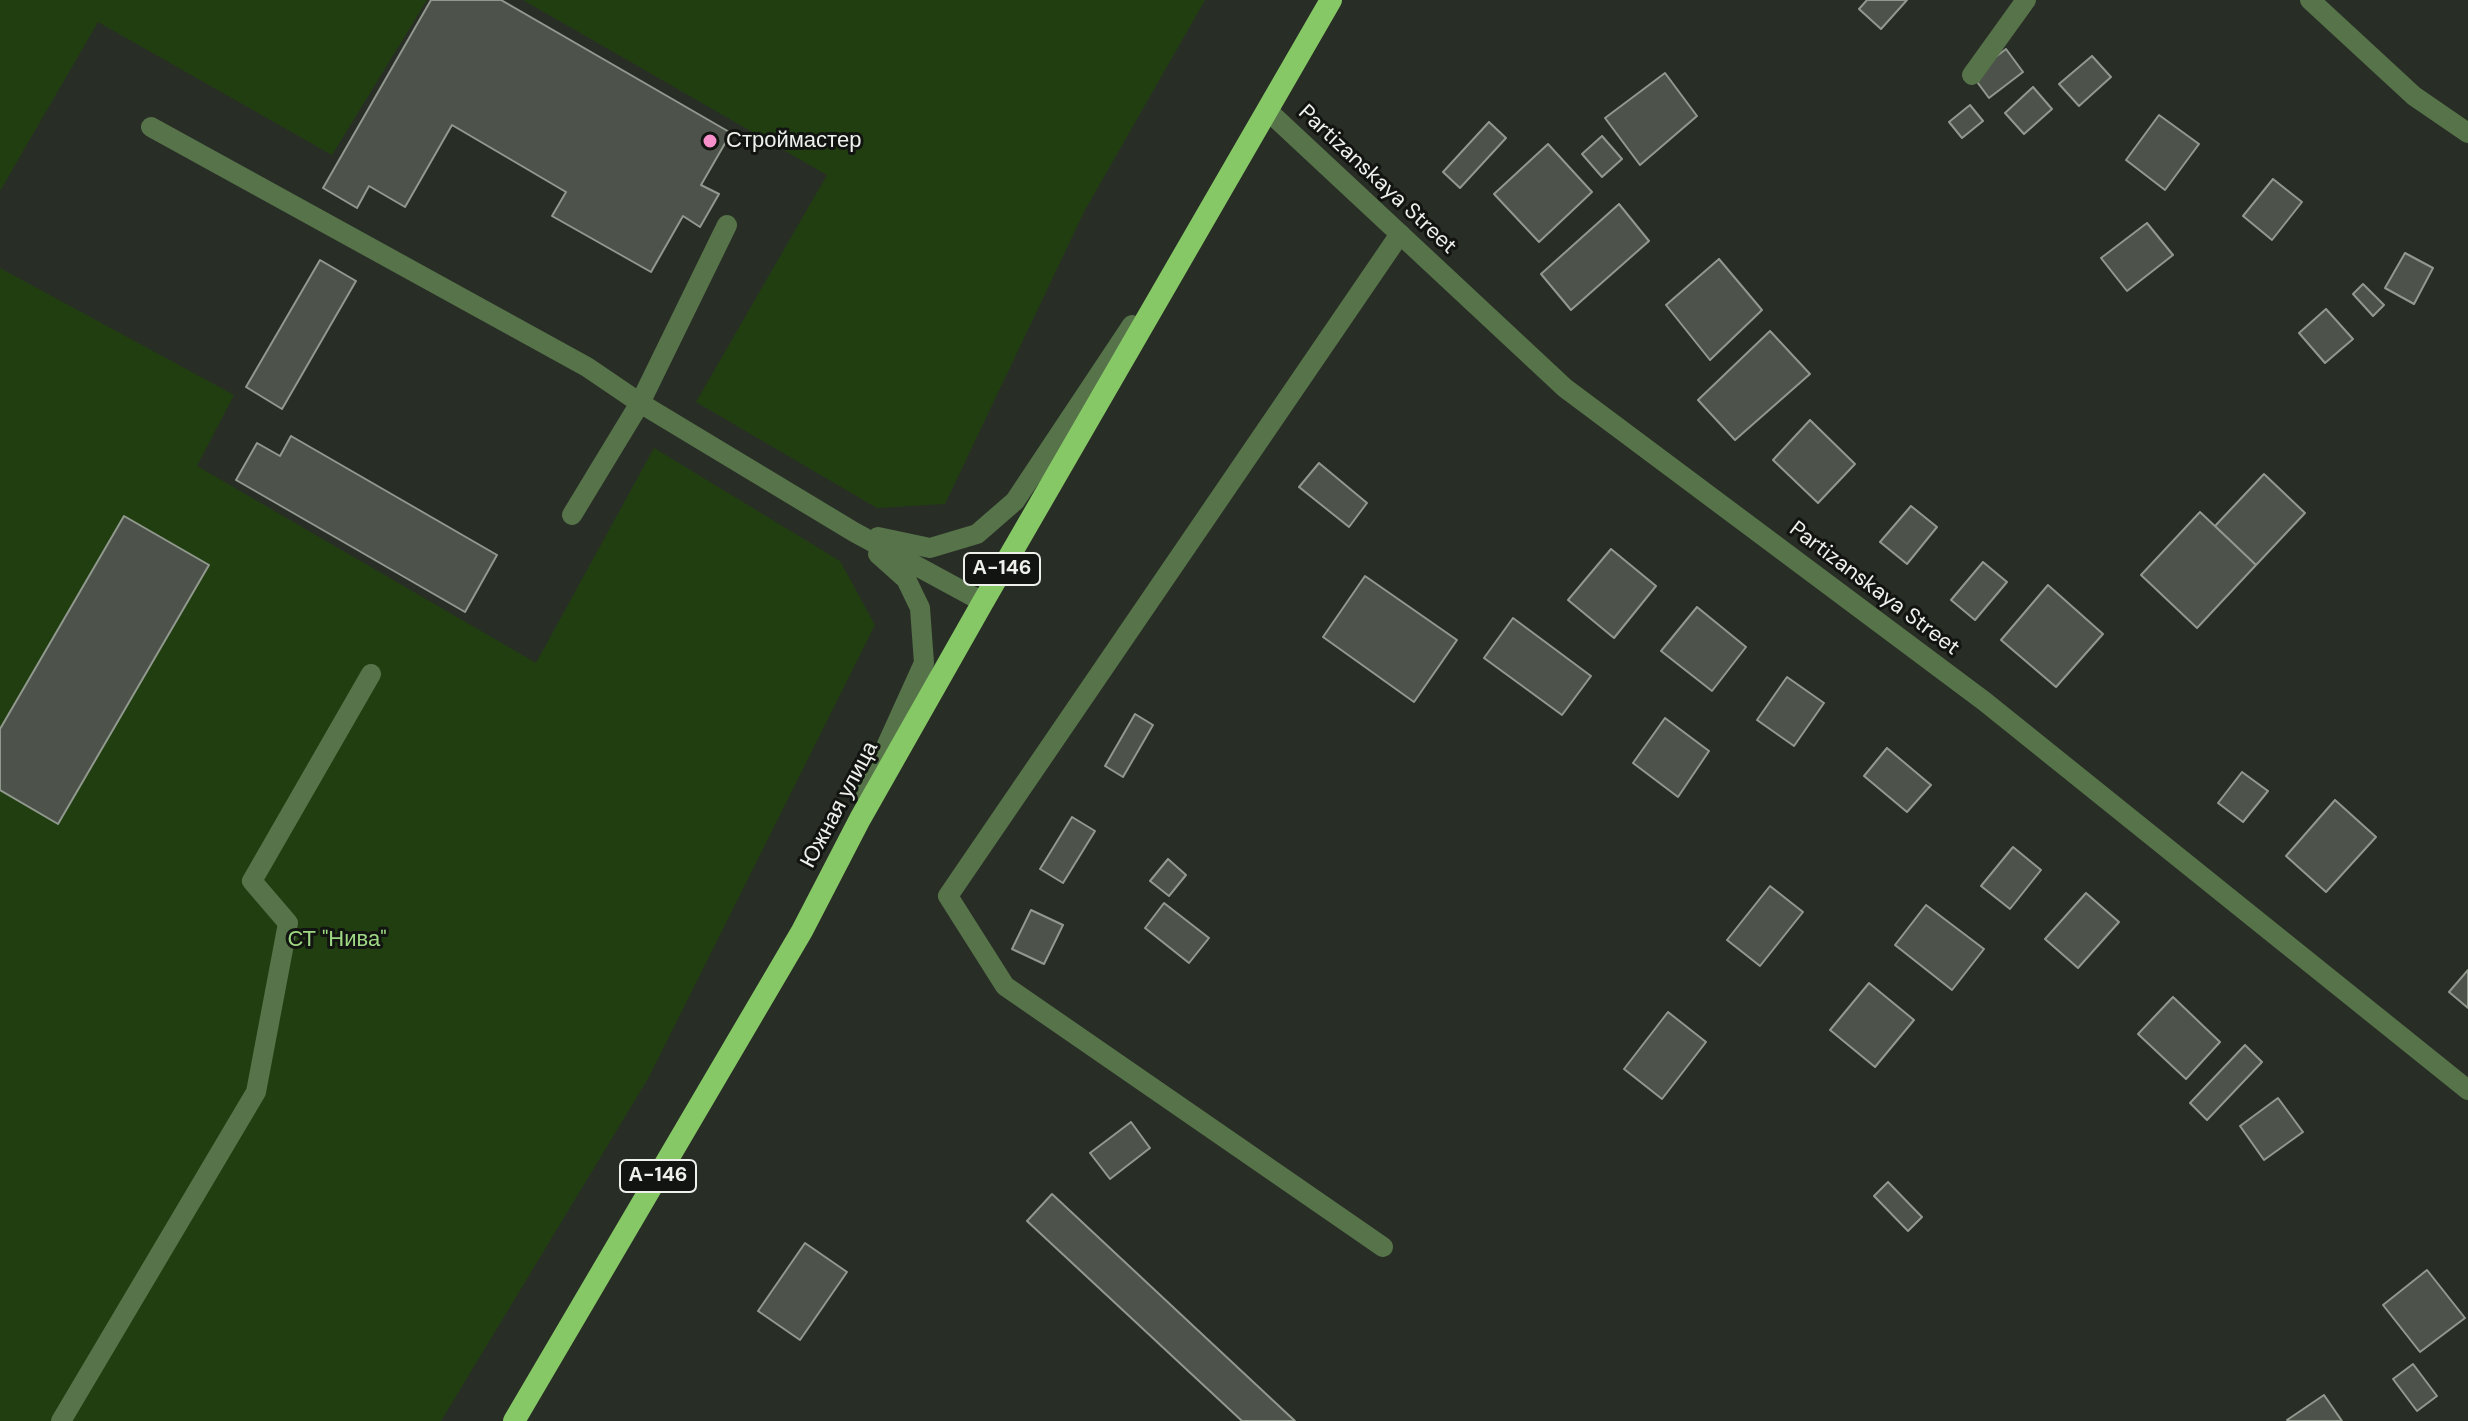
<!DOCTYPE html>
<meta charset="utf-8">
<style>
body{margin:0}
canvas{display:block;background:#282d25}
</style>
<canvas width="2468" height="1421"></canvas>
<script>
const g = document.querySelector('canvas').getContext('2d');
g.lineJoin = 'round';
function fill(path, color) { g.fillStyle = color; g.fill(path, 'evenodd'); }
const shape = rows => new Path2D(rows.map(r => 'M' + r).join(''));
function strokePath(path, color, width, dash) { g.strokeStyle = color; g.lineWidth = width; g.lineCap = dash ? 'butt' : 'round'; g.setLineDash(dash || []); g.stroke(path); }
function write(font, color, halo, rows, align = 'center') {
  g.font = font + ' "DM Sans",sans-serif'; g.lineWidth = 6; g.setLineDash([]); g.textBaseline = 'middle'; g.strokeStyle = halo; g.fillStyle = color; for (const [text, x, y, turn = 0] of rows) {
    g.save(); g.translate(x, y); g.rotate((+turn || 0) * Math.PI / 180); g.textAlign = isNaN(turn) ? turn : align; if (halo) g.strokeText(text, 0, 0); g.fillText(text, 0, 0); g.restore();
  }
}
const green = shape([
 [0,0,427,0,332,155,98,22,0,191],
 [523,0,1205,0,1085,210,945,504,877,508,696,402,827,175],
 [0,268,234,395,197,466,536,663,654,448,840,561,875,625,649,1077,441,1421,0,1421]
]);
const building = shape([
 [431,0,501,0,731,133,701,185,719,194,700,227,683,216,651,272,552,216,566,192,452,125,405,207,369,186,357,208,323,188,431,0],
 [1867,0,1907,0,1881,29,1859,9,1867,0],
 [2006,49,2023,72,1989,98,1972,75,2006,49],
 [2092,56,2111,77,2079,106,2059,84,2092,56],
 [1665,73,1697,116,1640,165,1605,118,1665,73],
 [2033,87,2052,109,2024,134,2005,113,2033,87],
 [1970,105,1983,121,1962,138,1949,122,1970,105],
 [2159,115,2199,144,2165,190,2126,160,2159,115],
 [1489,122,1506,138,1460,188,1443,172,1489,122],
 [1602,136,1622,159,1602,177,1582,154,1602,136],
 [1548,144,1592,192,1539,242,1494,194,1548,144],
 [2273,179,2302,202,2272,240,2243,216,2273,179],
 [1619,204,1649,241,1571,310,1541,274,1619,204],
 [2147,223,2173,255,2127,291,2101,258,2147,223],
 [2405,253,2433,268,2414,304,2385,288,2405,253],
 [1719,259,1762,310,1710,360,1666,305,1719,259],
 [320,260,356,281,282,409,246,387,320,260],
 [2363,284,2384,305,2373,316,2353,294,2363,284],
 [2326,309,2353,339,2325,363,2299,333,2326,309],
 [1770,331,1810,374,1735,440,1698,400,1770,331],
 [1810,420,1855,464,1818,503,1773,460,1810,420],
 [291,436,497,555,465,612,236,480,257,443,280,456,291,436],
 [1319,463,1367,503,1349,527,1299,487,1319,463],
 [2264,474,2305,513,2256,565,2215,526,2264,474],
 [1911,506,1937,527,1907,564,1880,542,1911,506],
 [2200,512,2256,565,2197,628,2141,575,2200,512],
 [124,516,209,565,58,824,0,790,0,729,124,516],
 [1611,549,1656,586,1614,638,1568,600,1611,549],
 [1983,562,2007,582,1975,620,1951,600,1983,562],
 [1365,576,1457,640,1414,702,1323,637,1365,576],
 [2048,585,2103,634,2056,687,2001,640,2048,585],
 [1697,607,1746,647,1712,691,1661,651,1697,607],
 [1513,618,1591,676,1562,715,1484,658,1513,618],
 [1787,677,1824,703,1794,746,1757,720,1787,677],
 [1135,714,1153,725,1123,777,1105,766,1135,714],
 [1665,718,1709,751,1678,797,1633,763,1665,718],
 [1887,748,1931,785,1907,812,1864,776,1887,748],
 [2242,772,2268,791,2243,822,2218,803,2242,772],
 [2335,800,2376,837,2326,892,2286,856,2335,800],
 [1072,817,1095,831,1063,883,1040,869,1072,817],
 [2013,847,2041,870,2010,909,1981,886,2013,847],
 [1168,859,1186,875,1169,896,1150,881,1168,859],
 [1770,886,1803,912,1760,966,1727,940,1770,886],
 [2086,893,2119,922,2078,968,2045,939,2086,893],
 [1164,903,1209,938,1189,963,1145,928,1164,903],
 [1926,905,1984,949,1952,990,1895,945,1926,905],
 [1031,910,1063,925,1044,964,1012,949,1031,910],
 [2468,970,2468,1008,2449,992,2468,970],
 [1869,983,1914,1020,1875,1067,1830,1030,1869,983],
 [2173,997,2220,1042,2186,1079,2138,1034,2173,997],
 [1668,1012,1706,1042,1662,1099,1624,1069,1668,1012],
 [2245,1045,2262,1062,2207,1120,2190,1103,2245,1045],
 [2278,1098,2303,1132,2264,1160,2240,1126,2278,1098],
 [1131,1122,1150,1148,1110,1179,1090,1153,1131,1122],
 [1888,1182,1922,1217,1908,1231,1874,1196,1888,1182],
 [1052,1194,1295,1421,1242,1421,1027,1221,1052,1194],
 [805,1243,847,1272,800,1340,758,1311,805,1243],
 [2427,1270,2465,1318,2420,1352,2383,1305,2427,1270],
 [2413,1364,2437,1396,2417,1411,2393,1379,2413,1364],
 [2324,1395,2342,1421,2288,1421,2287,1420,2324,1395]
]);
const service = shape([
 [1972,75,2026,0],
 [151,127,587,367,640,403,854,532,983,602],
 [572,515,640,403,727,225],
 [878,537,930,548,977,534,1015,501,1132,325],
 [865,793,924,663,920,608,906,579,878,554],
 [1383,1247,1005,986,948,896,1400,234],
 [61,1421,256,1092,288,923,252,881,371,674]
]);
const minor = shape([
 [1267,110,1565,388,1984,701,2468,1090]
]);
const tertiary = shape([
 [2310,0,2414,96,2468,133]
]);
const trunk = shape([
 [514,1421,802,931,860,819,983,602,1331,0]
]);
const markers = [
 [710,141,8,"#f890cb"]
];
const shields = [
 [1002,569,76],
 [658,1176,76]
];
const shieldNames = [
 ["А-146",1002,569],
 ["А-146",658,1176]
];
const poiNames = [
 ["Строймастер",726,141]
];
const streetNames = [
 ["Partizanskaya Street",1377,180,43],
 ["Partizanskaya Street",1874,589,37],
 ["Южная улица",840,805,-62]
];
const parkNames = [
 ["СТ \"Нива\"",337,940]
];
fill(green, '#213e11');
fill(building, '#4d534a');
strokePath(building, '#91988e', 2);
strokePath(service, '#567349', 20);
strokePath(minor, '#567349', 20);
strokePath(tertiary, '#567349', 20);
strokePath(trunk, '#86c865', 22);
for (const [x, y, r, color] of markers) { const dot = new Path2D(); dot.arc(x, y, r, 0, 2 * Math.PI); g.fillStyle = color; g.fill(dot); strokePath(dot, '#121411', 3); }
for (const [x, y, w] of shields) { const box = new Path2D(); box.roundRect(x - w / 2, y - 16, w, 32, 6); g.fillStyle = '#121411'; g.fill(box); strokePath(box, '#edf0eb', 2); }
write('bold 20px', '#edf0eb', null, shieldNames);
write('22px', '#edf0eb', '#121411', poiNames, 'left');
write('22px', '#edf0eb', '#121411', streetNames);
write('22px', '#9ed883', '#121411', parkNames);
</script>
